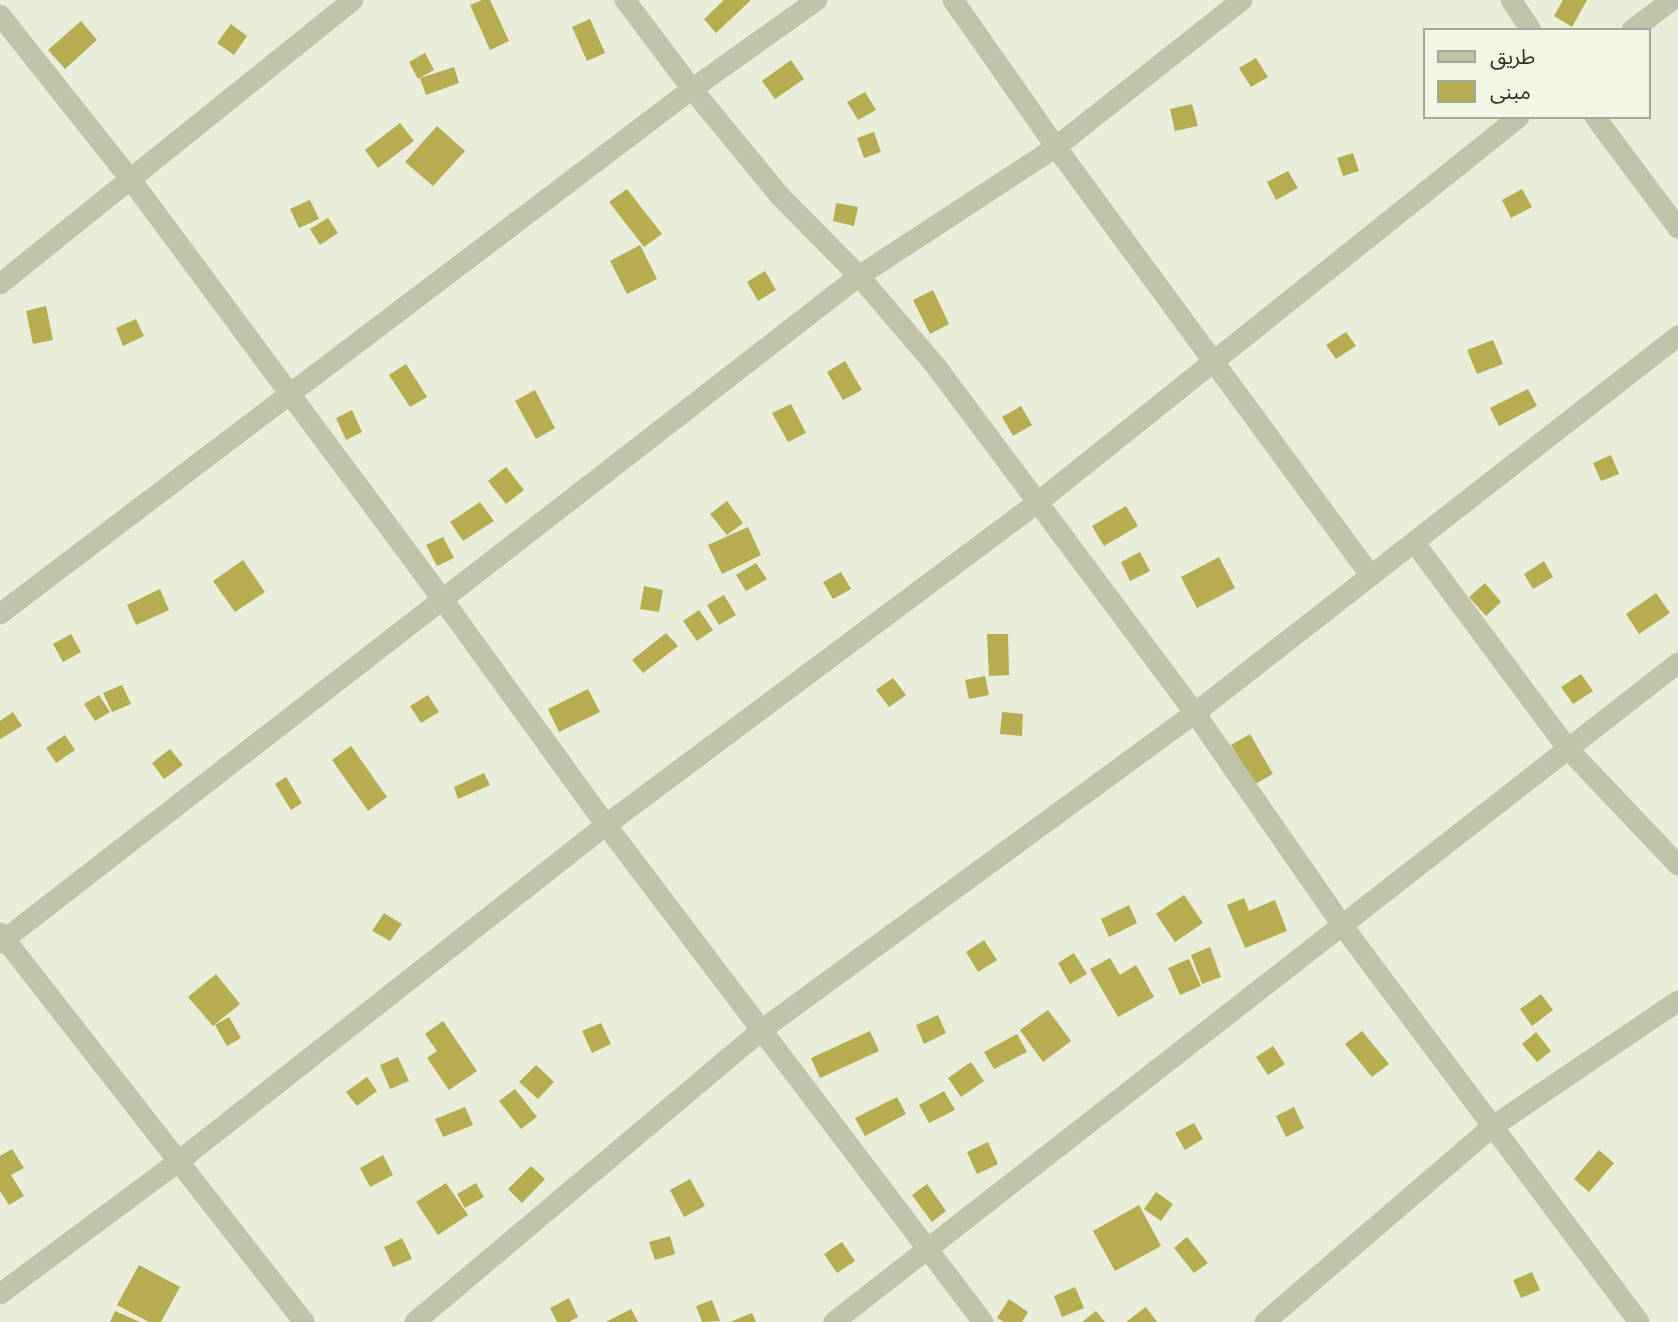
<!DOCTYPE html>
<meta charset="utf-8">
<style>
body{margin:0}
#map{position:relative;width:1678px;height:1322px;overflow:hidden;background:#e9edda;font-family:Karla,"Noto Sans Arabic",sans-serif}
canvas{display:block}
.legend{position:absolute;left:1423px;top:28px;width:228px;height:91px;box-sizing:border-box;background:#f2f6e5;border:2px solid #a5a799;margin:0;padding:9px 12px;list-style:none;font-size:21px;color:#313127}
.legend li{display:flex;align-items:center;gap:14px;height:35px}
.legend b{width:35px;border:2px solid #a5a799}
</style>
<div id="map">
<canvas width="1678" height="1322"></canvas>
<ul class="legend">
<li><b style="height:9px;background:#c0c3a8"></b>طريق</li>
<li><b style="height:19px;background:#b5ad50"></b>مبنى</li>
</ul>
</div>
<script>
const g = document.querySelector('canvas').getContext('2d');
g.lineJoin = 'round';
function fill(path, color) { g.fillStyle = color; g.fill(path, 'evenodd'); }
const shape = rows => new Path2D(rows.map(r => 'M' + r).join(''));
function strokePath(path, color, width, dash) { g.strokeStyle = color; g.lineWidth = width; g.lineCap = dash ? 'butt' : 'round'; g.setLineDash(dash || []); g.stroke(path); }
const building = shape([
 [482,0,490,0,509,41,490,50,470,5],
 [724,0,751,0,716,33,704,19],
 [1563,0,1587,0,1572,27,1554,16],
 [590,19,605,53,587,61,572,27],
 [81,21,97,40,65,69,48,50],
 [231,24,247,36,234,55,217,43],
 [425,53,434,70,418,79,409,62],
 [1256,58,1268,77,1251,87,1239,68],
 [791,60,804,79,775,99,762,81],
 [454,67,459,83,426,95,420,78],
 [865,92,876,110,858,120,847,102],
 [1192,104,1198,126,1175,131,1170,109],
 [400,123,414,141,378,168,365,150],
 [437,126,465,151,433,186,405,162],
 [874,132,881,152,864,158,857,138],
 [1353,153,1359,171,1343,176,1337,158],
 [1288,171,1298,188,1276,200,1267,182],
 [627,189,662,234,644,247,609,202],
 [1522,189,1532,207,1511,218,1502,200],
 [310,200,319,219,299,228,290,209],
 [836,203,858,207,854,226,833,221],
 [328,218,338,233,320,245,310,229],
 [640,245,657,279,627,294,610,261],
 [765,271,776,290,758,301,747,282],
 [933,290,949,324,930,334,913,300],
 [46,306,53,340,33,344,26,311],
 [136,319,144,336,123,346,116,328],
 [1346,332,1356,346,1336,359,1326,345],
 [1493,340,1503,364,1477,374,1467,350],
 [845,361,862,390,843,400,827,372],
 [406,364,427,397,410,407,389,375],
 [1528,389,1537,406,1499,426,1490,408],
 [535,390,555,428,536,439,515,401],
 [791,404,806,433,788,442,772,413],
 [1021,406,1032,425,1013,436,1002,417],
 [352,410,362,432,346,440,336,418],
 [1611,455,1619,474,1601,481,1593,463],
 [506,467,524,490,506,504,488,481],
 [727,501,743,523,727,535,710,514],
 [480,502,494,521,463,541,450,522],
 [1126,506,1138,526,1104,546,1092,526],
 [748,527,761,555,722,574,708,545],
 [443,537,454,558,437,566,426,545],
 [1140,552,1150,571,1130,581,1121,562],
 [1219,557,1235,588,1197,608,1181,577],
 [243,560,265,592,235,612,213,581],
 [1544,561,1553,577,1533,589,1524,574],
 [756,563,767,579,746,591,736,575],
 [841,572,851,589,833,599,823,582],
 [1485,583,1501,602,1486,616,1469,597],
 [644,586,663,590,659,612,640,609],
 [160,589,169,610,136,625,127,605],
 [1656,593,1670,613,1639,634,1626,614],
 [724,595,736,615,719,625,707,605],
 [699,610,713,630,697,641,683,621],
 [666,633,678,646,643,673,632,660],
 [71,634,81,652,63,662,53,644],
 [987,634,1008,634,1009,675,989,676],
 [1581,674,1593,691,1573,704,1561,687],
 [985,676,989,695,969,699,965,680],
 [893,678,906,695,889,707,876,690],
 [122,685,131,704,112,712,103,693],
 [588,689,600,712,559,732,548,709],
 [99,695,110,712,95,721,84,704],
 [428,695,439,712,421,723,410,706],
 [13,712,22,726,0,739,0,721],
 [1002,712,1023,714,1022,736,1000,734],
 [1250,734,1273,774,1255,784,1231,745],
 [65,735,75,750,56,763,46,748],
 [351,746,387,797,368,811,332,760],
 [170,749,183,765,164,779,152,763],
 [484,773,490,785,458,799,454,787],
 [286,777,302,803,291,810,275,784],
 [1184,895,1203,923,1175,942,1156,914],
 [1244,898,1249,911,1275,900,1287,931,1245,948,1227,905],
 [1129,905,1137,923,1109,937,1101,919],
 [384,913,402,924,390,941,372,931],
 [984,940,997,960,978,972,966,952],
 [1210,947,1221,977,1202,984,1191,955],
 [1074,953,1087,974,1070,984,1058,963],
 [1110,958,1120,975,1136,965,1154,997,1118,1017,1090,969],
 [1189,959,1201,986,1180,995,1168,968],
 [216,974,240,1004,213,1026,188,997],
 [1541,994,1553,1010,1532,1026,1520,1009],
 [1048,1010,1071,1041,1043,1062,1020,1030],
 [938,1015,946,1033,924,1044,916,1025],
 [229,1017,241,1038,227,1046,215,1025],
 [443,1021,477,1071,449,1090,427,1058,437,1051,425,1034],
 [601,1023,611,1044,592,1053,582,1031],
 [870,1031,879,1051,820,1078,811,1058],
 [1362,1031,1389,1064,1372,1077,1345,1044],
 [1536,1032,1551,1051,1537,1062,1522,1044],
 [1017,1034,1027,1052,994,1069,984,1052],
 [1273,1046,1285,1064,1268,1075,1256,1057],
 [398,1057,409,1081,390,1089,380,1065],
 [971,1062,984,1081,961,1097,948,1078],
 [536,1065,554,1082,538,1099,519,1082],
 [367,1077,377,1091,357,1106,346,1092],
 [515,1089,537,1117,521,1129,499,1101],
 [944,1091,955,1110,929,1123,919,1105],
 [897,1097,906,1114,865,1136,855,1118],
 [465,1107,473,1125,443,1137,435,1119],
 [1294,1107,1304,1128,1286,1137,1276,1116],
 [1194,1123,1203,1139,1185,1150,1175,1133],
 [988,1142,998,1164,977,1174,967,1152],
 [12,1149,24,1168,11,1175,24,1196,9,1205,0,1191,0,1156],
 [1599,1150,1614,1163,1589,1192,1574,1179],
 [383,1155,393,1175,370,1187,360,1168],
 [531,1166,545,1179,522,1203,508,1189],
 [690,1179,705,1206,684,1217,670,1190],
 [446,1183,468,1215,438,1235,416,1202],
 [476,1183,484,1197,465,1208,457,1194],
 [927,1184,946,1211,932,1222,912,1195],
 [1156,1192,1173,1204,1161,1221,1144,1209],
 [1139,1205,1161,1246,1115,1271,1093,1231],
 [670,1236,675,1254,655,1260,649,1242],
 [1187,1237,1208,1263,1194,1273,1174,1248],
 [402,1238,412,1259,393,1267,384,1247],
 [842,1242,855,1261,837,1273,824,1254],
 [139,1265,180,1287,161,1322,149,1322,117,1305],
 [1532,1272,1540,1290,1521,1298,1513,1280],
 [1075,1287,1084,1308,1062,1317,1054,1296],
 [569,1298,578,1317,569,1322,557,1322,550,1308],
 [1009,1299,1028,1312,1022,1322,1004,1322,997,1318],
 [712,1300,720,1321,702,1322,696,1306],
 [1146,1307,1157,1322,1126,1322],
 [631,1309,638,1322,606,1322],
 [115,1311,140,1322,110,1322],
 [1096,1311,1105,1322,1082,1322],
 [752,1313,756,1322,730,1322]
]);
const street = shape([
 [625,0,692,89,780,196,859,276,935,365,1195,713,1342,925,1639,1322],
 [953,0,1056,147,1371,576],
 [1511,0,1531,30],
 [0,15,131,180,443,600,606,825,983,1322],
 [1632,30,1672,0],
 [1595,117,1678,228],
 [0,284,353,0],
 [1414,542,1568,749,1678,865],
 [0,614,692,89,817,0],
 [0,933,304,1322],
 [0,943,859,276,1056,147,1242,0],
 [0,1294,179,1161,606,825,1037,503,1519,117],
 [415,1322,763,1029,1195,713,1678,336],
 [834,1322,1678,663],
 [1265,1322,1492,1127,1678,1001]
]);
fill(building, '#b5ad50');
strokePath(street, '#c0c3a8', 21);
</script>
